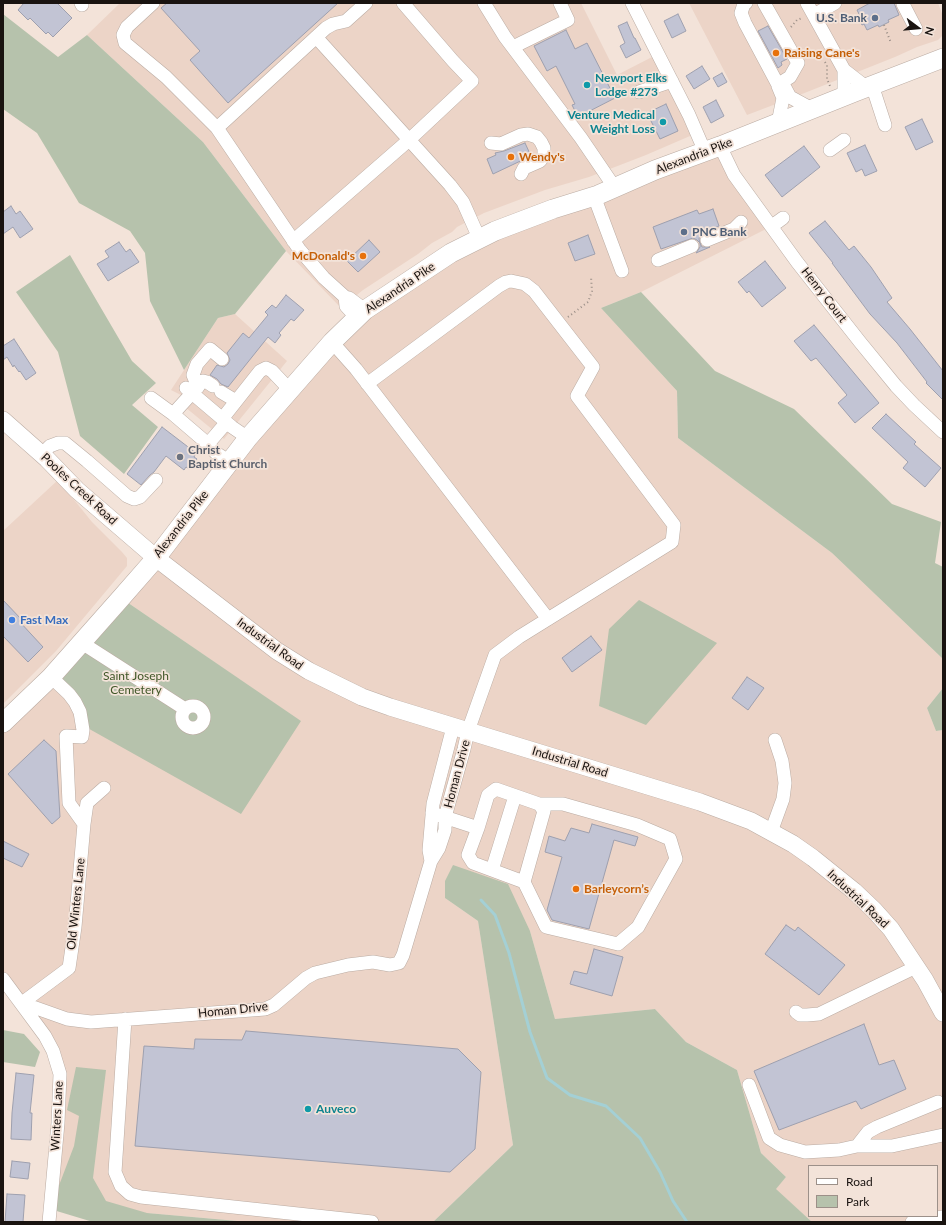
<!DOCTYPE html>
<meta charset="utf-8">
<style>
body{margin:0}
#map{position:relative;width:946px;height:1225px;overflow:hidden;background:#f3e3d9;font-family:Lato,sans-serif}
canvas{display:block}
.frame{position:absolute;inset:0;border:4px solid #191310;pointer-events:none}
.legend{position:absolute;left:808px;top:1165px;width:130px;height:52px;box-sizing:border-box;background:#f3e3d9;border:1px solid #9c9089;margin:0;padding:5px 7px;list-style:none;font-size:12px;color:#191310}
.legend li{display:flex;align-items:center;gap:8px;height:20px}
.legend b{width:20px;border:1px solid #9c9089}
.north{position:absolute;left:898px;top:8px;width:40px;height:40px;-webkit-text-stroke:3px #f3e3d9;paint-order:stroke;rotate:106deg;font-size:11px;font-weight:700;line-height:16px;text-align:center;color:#191310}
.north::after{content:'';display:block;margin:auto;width:14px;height:18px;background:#191310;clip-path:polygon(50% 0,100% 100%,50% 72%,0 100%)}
</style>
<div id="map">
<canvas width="946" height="1225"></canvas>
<div class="frame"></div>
<ul class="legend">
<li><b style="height:5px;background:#fff"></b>Road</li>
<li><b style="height:11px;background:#b6c2ac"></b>Park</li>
</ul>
<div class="north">N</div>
</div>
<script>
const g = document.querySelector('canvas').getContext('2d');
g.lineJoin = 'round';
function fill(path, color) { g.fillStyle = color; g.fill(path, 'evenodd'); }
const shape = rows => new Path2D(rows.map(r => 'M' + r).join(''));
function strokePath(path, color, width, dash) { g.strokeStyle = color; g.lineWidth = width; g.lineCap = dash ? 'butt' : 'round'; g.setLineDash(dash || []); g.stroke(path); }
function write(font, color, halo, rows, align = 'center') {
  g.font = font + ' Lato,sans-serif'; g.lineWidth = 3.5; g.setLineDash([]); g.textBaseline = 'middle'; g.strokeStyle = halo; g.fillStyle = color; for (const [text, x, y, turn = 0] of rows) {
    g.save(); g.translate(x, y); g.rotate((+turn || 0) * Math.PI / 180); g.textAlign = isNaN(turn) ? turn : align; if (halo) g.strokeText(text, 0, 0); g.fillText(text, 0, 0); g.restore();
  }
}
const built = shape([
 [120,3,581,3,617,75,654,56,691,127,690,136,646,155,589,177,545,190,484,213,457,227,452,232,432,243,418,254,363,290,341,308,286,251,203,142,87,35],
 [689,3,938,3,943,16,943,35,938,40,917,47,895,57,802,94,747,115],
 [720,146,772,226,641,292,601,308,677,391,678,438,832,553,943,659,943,688,927,708,936,731,943,730,943,1222,812,1222,775,1189,786,1177,761,1153,737,1070,686,1042,655,1009,555,1019,530,931,445,898,478,921,513,1145,433,1222,249,1222,147,1213,50,1209,56,1140,53,1051,3,979,3,723,51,677,300,721,121,598,332,342,429,268],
 [809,1166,937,1166,937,1216,809,1216],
 [235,314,287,361,224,439,185,407,181,395,171,390,218,318],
 [58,480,92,522,122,552,127,558,127,566,56,651,3,704,3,531]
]);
const green = shape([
 [3,14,58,57,87,35,203,142,286,251,235,314,218,318,184,370,150,301,145,253,130,231,79,203,37,133,3,109],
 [70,255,132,361,156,383,132,405,158,427,124,474,80,436,58,352,16,292],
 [641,292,715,371,794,409,892,504,941,522,935,563,943,567,943,659,832,553,678,438,677,391,601,308],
 [121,598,301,721,241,814,84,726,51,677],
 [639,600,717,643,646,725,599,706,609,629],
 [943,688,943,730,936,731,927,708],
 [453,865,508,884,530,931,555,1019,655,1009,686,1042,737,1070,761,1153,786,1177,776,1189,812,1222,433,1222,513,1145,478,921,445,898,445,881],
 [3,1030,24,1034,40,1052,35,1067,3,1062],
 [76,1067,106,1070,93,1178,106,1201,147,1213,249,1222,93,1222,50,1209,74,1146,79,1116,67,1110]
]);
const stream = shape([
 [481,900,495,915,509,953,530,1032,547,1078,570,1095,606,1106,640,1138,660,1172,673,1201,687,1222]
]);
const building = shape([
 [24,3,57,3,72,18,53,37,48,32,46,34,30,18,28,20,18,10,24,3],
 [167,3,338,3,228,103,190,60,200,51,161,8,167,3],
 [870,3,894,3,899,15,888,20,889,22,879,27,878,25,867,30,864,24,862,25,858,17,860,16,857,10,870,3],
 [678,14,686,31,672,38,664,21,678,14],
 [627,22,634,38,635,38,641,50,626,58,620,46,625,43,618,26,627,22],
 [768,26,787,59,781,62,782,65,778,68,758,31,768,26],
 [566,30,575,49,587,43,615,98,578,117,572,105,575,104,556,66,547,71,534,46,566,30],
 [702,66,710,79,694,89,686,76,702,66],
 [722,73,727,82,718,87,713,78,722,73],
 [716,100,724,116,711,123,703,107,716,100],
 [666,104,678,131,660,139,647,113,666,104],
 [922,119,933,142,916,150,905,127,922,119],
 [525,143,531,156,493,174,487,159,496,155,495,153,504,151,525,143],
 [865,145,877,171,865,176,862,169,856,172,847,153,865,145],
 [804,146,820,167,782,197,765,175,804,146],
 [11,206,16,214,20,211,33,229,20,238,13,227,3,234,3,212,11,206],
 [713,209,719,226,704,233,700,235,699,239,700,243,702,247,710,247,696,253,700,247,700,243,697,240,693,238,661,249,653,227,697,210,699,214,713,209],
 [825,221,849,250,854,246,871,267,892,298,887,302,910,329,943,371,943,400,926,383,927,382,897,343,870,314,832,263,833,263,809,233,825,221],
 [588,235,595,254,575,261,568,243,588,235],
 [369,240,380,252,358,272,347,261,369,240],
 [119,242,126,252,130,249,139,262,108,281,97,264,109,257,105,251,119,242],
 [765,261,786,288,762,307,749,291,747,293,738,282,765,261],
 [286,295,304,310,294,321,291,319,279,333,281,335,275,343,268,337,228,387,221,384,217,379,210,375,217,365,224,367,228,364,230,360,227,353,243,333,249,338,268,315,265,312,272,305,276,308,286,295],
 [814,325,879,403,855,423,838,403,847,395,816,358,811,361,794,341,814,325],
 [14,339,36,373,26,380,20,371,19,372,14,365,13,367,7,357,3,360,3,346,14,339],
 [886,414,916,442,914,444,941,468,925,487,903,468,908,462,872,428,886,414],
 [162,427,196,453,194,457,197,459,189,469,186,467,184,470,166,456,154,472,150,475,141,485,127,474,162,427],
 [3,600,21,619,19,621,43,647,28,662,3,636,3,600],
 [591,636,602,650,572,672,562,658,591,636],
 [747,677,764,688,748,710,732,698,747,677],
 [44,740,56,751,60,817,52,824,8,774,44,740],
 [592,824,638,837,635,846,614,840,589,929,552,920,547,910,562,857,545,852,549,836,565,841,571,828,589,833,592,824],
 [3,841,29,854,22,867,3,858,3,841],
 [786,925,795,931,798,927,845,965,819,995,765,954,786,925],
 [594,949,623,957,612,996,570,984,574,971,587,974,594,949],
 [864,1024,879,1065,894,1060,906,1089,861,1109,856,1101,779,1130,754,1071,864,1024],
 [246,1031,458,1049,481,1072,475,1149,450,1172,135,1146,144,1046,194,1049,195,1039,242,1040,246,1031],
 [16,1073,34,1075,30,1113,32,1113,31,1140,11,1139,12,1113,16,1073],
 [12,1161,30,1163,28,1179,10,1177,12,1161],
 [7,1194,25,1195,23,1222,5,1222,7,1194]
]);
const path = shape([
 [884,25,891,43],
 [791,27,797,20,802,18],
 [825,62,827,65,827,79,830,86],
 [568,317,588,302,592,291,591,277]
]);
const minor = shape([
 [81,3,82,5],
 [153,3,127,27,123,35,125,43,166,77,217,128,299,249,324,278,345,297],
 [484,3,505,37,581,138,615,188],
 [632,3,689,115,705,152],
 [746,3,744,4,741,13,745,23,777,83,782,82],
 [764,3,798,63,790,77,782,82,790,97,812,109],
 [807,3,844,70,866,87],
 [903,4,916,29],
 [814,15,835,3],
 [316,37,450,185,463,202,479,238],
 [513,47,568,20,560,3],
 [844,70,844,96],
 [872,85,885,125],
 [778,86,783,98,778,123],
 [639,92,672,81],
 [217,128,326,28,333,24,346,21,366,3],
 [491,143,501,144,521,135,528,134,537,137,541,142,544,148,544,156,540,161,524,168,521,174],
 [720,146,734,175,797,262,860,342,896,386,914,405,943,432],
 [830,150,844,140],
 [594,196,622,271],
 [772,226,783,218],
 [707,240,734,229,741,222],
 [293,241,409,140,472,81,453,61,403,3],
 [658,260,692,246],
 [357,318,346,306,345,297,349,298,365,310],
 [332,342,356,369,548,619],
 [198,387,193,375,197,364,210,349,222,359],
 [186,388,232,427,248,438],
 [221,392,236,401],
 [151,398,173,414,208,444,226,423],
 [173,414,203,381,207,382,213,386],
 [222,419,260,371,266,368,272,371,289,389],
 [208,444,216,453,230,462],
 [42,454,50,446,58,443,65,443,87,461,127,496,134,499,140,497,156,480],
 [82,643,185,709],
 [51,677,69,694,75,702,80,712,83,730,82,737,66,736,69,803,84,824],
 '182 717a11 11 0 1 1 22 0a11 11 0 1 1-22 0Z',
 [432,813,478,828,488,795,496,789,539,804,544,811,524,882,546,927,618,944,638,927,676,859,670,839,637,825,563,804,539,804],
 [478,828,468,855,473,863,524,882],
 [771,832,783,799,785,783,782,761,775,740],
 [431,861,429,850,433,804,453,727],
 [492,870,515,796],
 [3,979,45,1036,53,1051,60,1074,58,1123,49,1222],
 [22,1003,67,1019,91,1022,265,1009,274,1005,306,978,315,973,348,965,373,962,390,965,399,963,403,955,431,861,439,848,445,830,445,817,464,749,468,731,495,655,519,637,672,542,674,525,577,396,593,367,534,291,525,284,511,281,506,282,499,286,367,384],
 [22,1003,69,968,75,927,84,824,87,803,104,788],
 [796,1012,800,1015,807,1015,819,1014,916,967],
 [125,1019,115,1172,121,1186,130,1194,141,1197,372,1222],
 [749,1085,769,1138,780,1145,805,1152,839,1150,857,1146,892,1146,943,1135],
 [857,1146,868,1132,877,1127,938,1102],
 [912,1222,943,1217]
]);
const major = shape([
 [3,420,47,459,77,490,156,558,277,651,309,671,362,697,390,707,700,802,751,821,793,844,813,858,854,891,874,910,891,929,925,980,943,1013]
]);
const highway = shape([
 [3,723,51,677,121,598,156,558,248,438,332,342,365,310,451,253,495,231,553,209,598,195,655,170,720,146,855,92,943,58]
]);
const markers = [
 [875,18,4,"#5c6f8a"],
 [776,53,4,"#e8710a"],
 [587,85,4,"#0f9aa8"],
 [663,122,4,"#0f9aa8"],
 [511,157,4,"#e8710a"],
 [684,232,4,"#5c6f8a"],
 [363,256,4,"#e8710a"],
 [180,457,4,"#6b7280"],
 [12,620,4,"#3f7fe0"],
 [576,889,4,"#e8710a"],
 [308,1109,4,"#0f9aa8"]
];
const serviceNames = [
 ["U.S. Bank",867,18],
 ["PNC Bank",692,232,"left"]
];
const foodNames = [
 ["Raising Cane's",784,53],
 ["Wendy's",519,157],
 ["McDonald's",355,256,"right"],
 ["Barleycorn’s",584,889]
];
const cultureNames = [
 ["Newport Elks",595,78],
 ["Lodge #273",595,92],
 ["Venture Medical",655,115,"right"],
 ["Weight Loss",655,129,"right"],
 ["Auveco",316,1109]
];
const streetNames = [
 ["Alexandria Pike",694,156,-21],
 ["Alexandria Pike",400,288,-34],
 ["Henry Court",824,295,52],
 ["Pooles Creek Road",79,489,43],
 ["Alexandria Pike",181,524,-52],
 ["Industrial Road",270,644,36],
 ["Industrial Road",570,762,17],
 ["Homan Drive",457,774,-75],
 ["Industrial Road",858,899,43],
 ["Old Winters Lane",76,904,-84],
 ["Homan Drive",233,1010,-6],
 ["Winters Lane",57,1116,-87]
];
const worshipNames = [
 ["Christ",188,450],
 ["Baptist Church",188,464]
];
const shopNames = [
 ["Fast Max",20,620]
];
const parkNames = [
 ["Saint Joseph",136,676],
 ["Cemetery",136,690]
];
fill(built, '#ecd4c7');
fill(green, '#b6c2ac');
strokePath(stream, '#a4d0d5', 3);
fill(building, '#c2c4d4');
strokePath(building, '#9ea0af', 1);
strokePath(minor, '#bbaca3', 14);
strokePath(major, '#bbaca3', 18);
strokePath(highway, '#bbaca3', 20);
strokePath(path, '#9b8f88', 2, [1, 3]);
strokePath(minor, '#fff', 13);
strokePath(major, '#fff', 17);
strokePath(highway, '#fff', 19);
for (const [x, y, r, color] of markers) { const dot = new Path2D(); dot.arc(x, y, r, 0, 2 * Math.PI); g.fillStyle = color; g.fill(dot); strokePath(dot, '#f3e3d9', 1.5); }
write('bold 12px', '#4e5e75', '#f3e3d9', serviceNames, 'right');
write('bold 12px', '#c56008', '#f3e3d9', foodNames, 'left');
write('bold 12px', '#0d838f', '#f3e3d9', cultureNames, 'left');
write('12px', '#191310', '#f3e3d9', streetNames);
write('bold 12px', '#5b616d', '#f3e3d9', worshipNames, 'left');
write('bold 12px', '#366cbe', '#f3e3d9', shopNames, 'left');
write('12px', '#3f5627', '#f3e3d9', parkNames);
</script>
